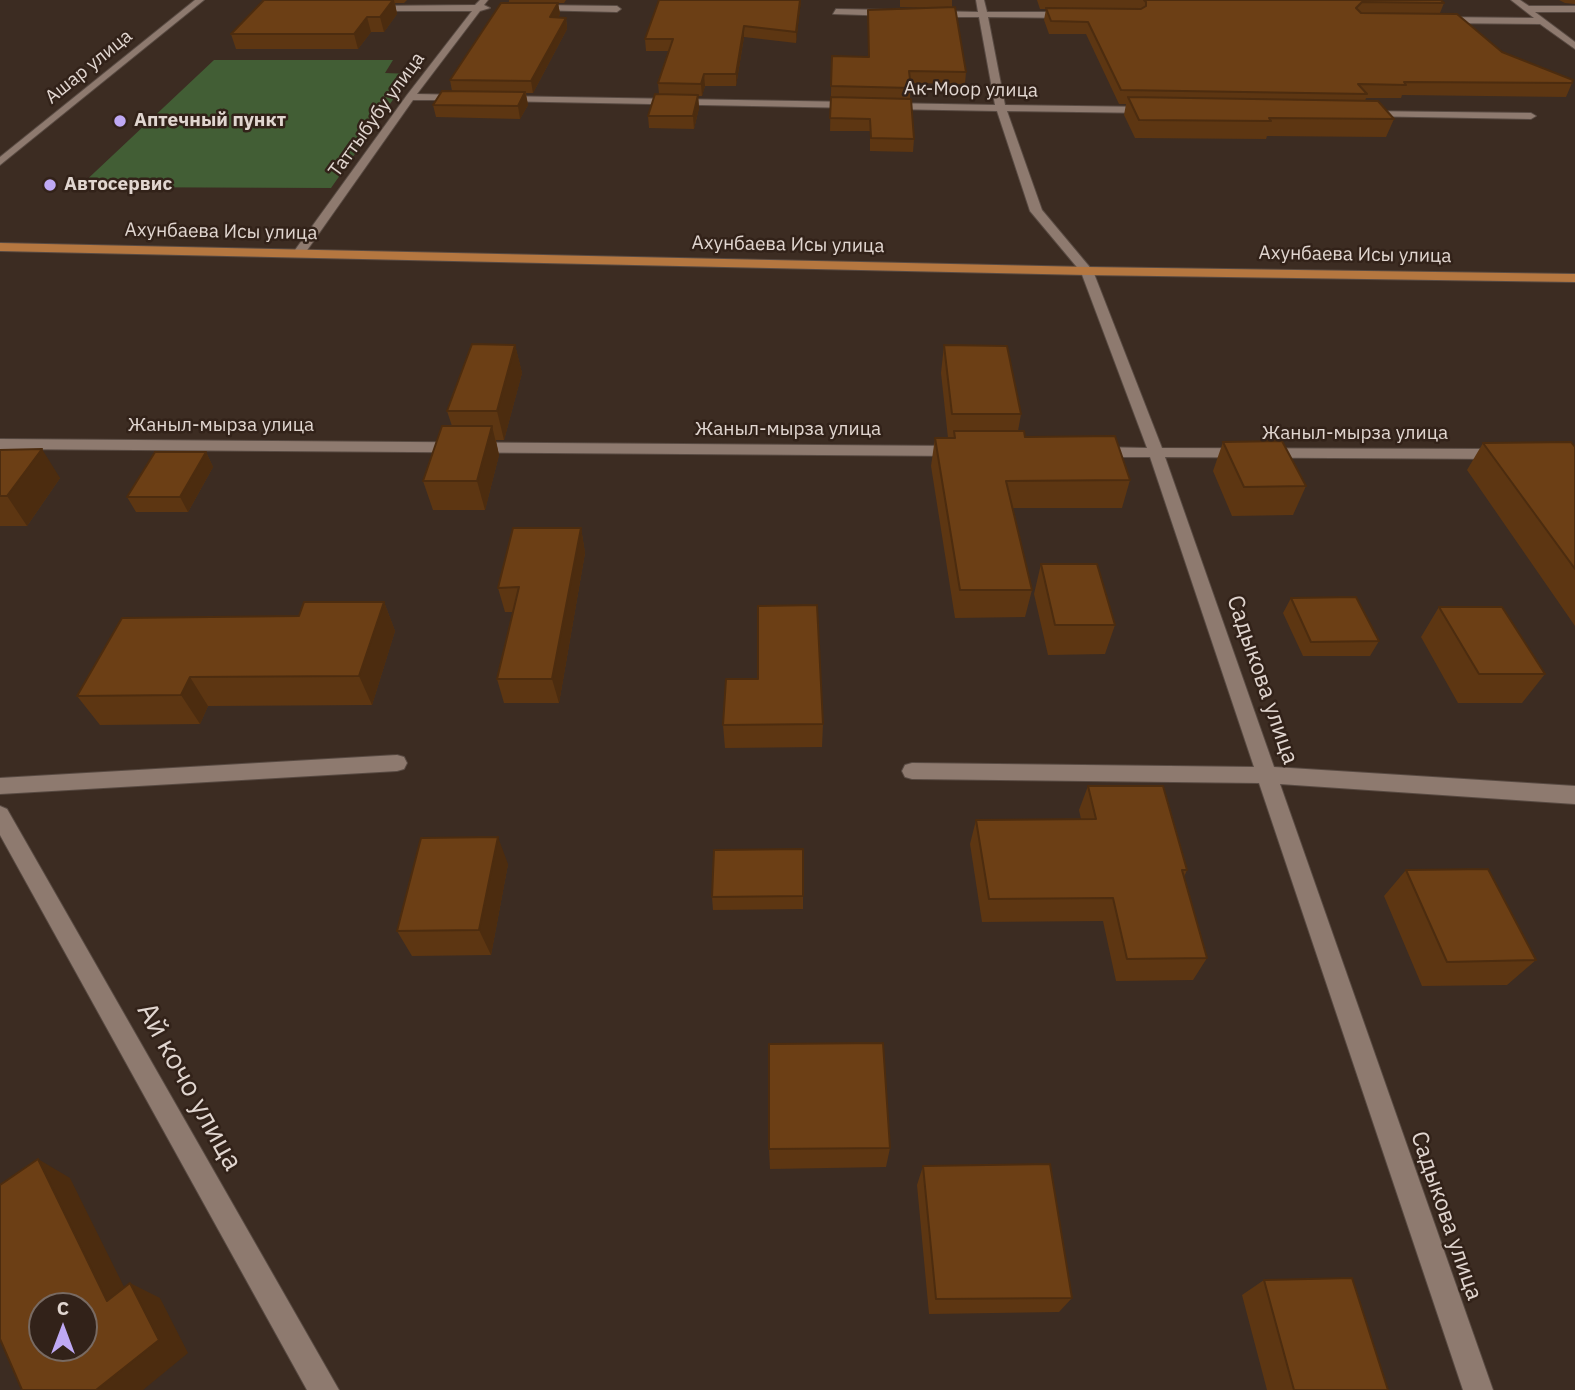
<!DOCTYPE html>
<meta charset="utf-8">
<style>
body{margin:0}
#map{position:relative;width:1575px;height:1390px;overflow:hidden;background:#3c2c22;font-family:"IBM Plex Sans",sans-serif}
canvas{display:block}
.north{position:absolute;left:28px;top:1292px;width:70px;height:70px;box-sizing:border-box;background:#322219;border:2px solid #786a62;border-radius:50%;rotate:0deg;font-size:19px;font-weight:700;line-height:28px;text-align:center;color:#e1d6d0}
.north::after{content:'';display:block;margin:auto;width:24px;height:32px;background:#bfa9f4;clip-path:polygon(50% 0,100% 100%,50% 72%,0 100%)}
</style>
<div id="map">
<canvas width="1575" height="1390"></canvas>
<div class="north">С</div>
</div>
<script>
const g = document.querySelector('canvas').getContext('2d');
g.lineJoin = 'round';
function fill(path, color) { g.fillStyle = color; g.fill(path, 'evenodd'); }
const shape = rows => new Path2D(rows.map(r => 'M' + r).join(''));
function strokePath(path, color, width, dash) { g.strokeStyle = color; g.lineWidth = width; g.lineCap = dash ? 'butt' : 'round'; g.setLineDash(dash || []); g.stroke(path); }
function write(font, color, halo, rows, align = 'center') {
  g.font = font + ' "IBM Plex Sans",sans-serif'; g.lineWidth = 5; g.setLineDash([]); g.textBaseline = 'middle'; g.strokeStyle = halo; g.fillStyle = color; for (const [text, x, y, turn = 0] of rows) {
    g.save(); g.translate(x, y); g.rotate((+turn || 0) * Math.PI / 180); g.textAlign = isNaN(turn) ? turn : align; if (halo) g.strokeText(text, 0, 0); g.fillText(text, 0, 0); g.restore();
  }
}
const green = shape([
 [214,60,393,60,385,73,411,74,331,188,79,187]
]);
const minor = shape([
 [480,0,488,0,484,5,490,8,480,11,417,94,463,95,468,98,466,100,413,100,303,256,295,256,295,250,407,95,472,11,369,11,366,6,475,5,480,0],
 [976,0,984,0,987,12,1069,12,1073,15,1069,18,988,17,1005,105,1149,107,1154,110,1149,113,1007,111,1042,210,1093,271,1162,448,1500,449,1508,454,1500,459,1165,457,1274,767,1575,786,1575,804,1280,784,1493,1390,1463,1390,1259,783,912,779,905,777,902,771,905,765,912,763,1254,767,1150,457,1097,457,1089,452,1097,447,1147,448,1081,272,1030,211,997,111,888,109,883,106,888,103,995,105,979,17,931,17,927,14,931,11,978,12,976,0],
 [1511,0,1520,0,1529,6,1575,6,1575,12,1535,12,1575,42,1575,49,1540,24,1439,23,1435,20,1439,17,1534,18,1511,0],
 [534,5,617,6,621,9,617,12,531,10,534,5],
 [836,9,894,10,898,13,894,16,833,14,836,9],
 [500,96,855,102,860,105,855,108,497,101,497,97,500,96],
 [1364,111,1531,113,1536,116,1531,119,1360,116,1359,114,1364,111],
 [0,439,958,446,966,451,958,456,0,449,0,439],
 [397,755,404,757,407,763,404,769,397,771,0,794,0,778,397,755],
 [0,806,7,809,339,1390,307,1390,0,835,0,806]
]);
const tertiary = shape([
 [195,0,204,0,0,165,0,157,195,0]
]);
const primary = shape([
 [0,243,1087,267,1575,274,1575,282,1087,275,0,251,0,243]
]);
const wall = shape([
 [264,0,407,0,404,3,395,3,397,14,384,32,371,32,358,49,236,49,231,34],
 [509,0,566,0,564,3,558,3,560,14,558,18,566,18,567,29,533,93,526,93,528,105,520,119,436,117,433,105,452,91,450,80,509,3],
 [801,0,796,43,744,37,736,86,705,86,702,96,698,96,699,108,694,129,649,128,648,116,659,94,658,83,669,51,646,51,645,39],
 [900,0,952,0,952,7,966,72,965,84,910,83,910,99,914,139,913,152,870,151,870,131,830,131,832,56,868,57,868,10,933,8,900,7],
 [1037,0,1441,0,1444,3,1440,13,1502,52,1572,83,1566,97,1402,95,1401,98,1366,98,1365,101,1394,119,1386,137,1267,136,1266,139,1135,138,1124,115,1126,104,1119,104,1086,34,1049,34,1044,20,1046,9,1040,9],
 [1559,0,1575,0,1575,4,1565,3],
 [515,345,522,373,504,440,496,440,499,455,485,510,433,510,423,481,452,426,447,411],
 [944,345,1021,414,1018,431,1025,437,1130,480,1122,508,1013,508,1032,590,1025,617,955,618,931,466,935,438,948,438,941,373],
 [1223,442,1306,486,1293,515,1232,516,1213,471],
 [1483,443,1575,447,1575,626,1467,470],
 [0,450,60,478,27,526,0,526],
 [206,452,213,467,188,512,136,512,127,497],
 [581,528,585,553,559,703,504,703,497,679,513,612,505,612,498,588],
 [1041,564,1115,625,1105,654,1048,655,1034,594],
 [1291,598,1379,641,1370,656,1303,656,1283,613],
 [384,602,395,631,372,705,208,706,200,724,100,725,77,696,299,616],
 [1439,607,1545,674,1522,703,1458,703,1421,637],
 [823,724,822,747,725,748,723,725],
 [1088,786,1187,870,1184,877,1207,958,1193,980,1116,981,1103,921,982,922,970,844,976,820,1081,819,1079,810],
 [803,849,803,909,713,910,712,897],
 [508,864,491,955,412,956,397,931],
 [1406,870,1536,960,1507,985,1422,986,1384,896],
 [890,1148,886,1167,770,1169,769,1149],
 [923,1166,1072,1298,1059,1312,929,1314,917,1185],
 [1264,1280,1388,1390,1267,1390,1242,1295]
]);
const shadedWall = shape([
 [393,0,394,0,397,14,384,32,380,17],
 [800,0,801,0,796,43,796,32],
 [558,3,560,14,551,29,550,17],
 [367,17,371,32,358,49,354,34],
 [566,18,567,29,533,93,531,81],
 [744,26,744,37,736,86,736,74],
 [704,74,705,86,702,96,701,84],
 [525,92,528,105,520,119,518,106],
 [698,95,699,108,694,129,693,116],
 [515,345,522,373,504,440,497,411],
 [492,426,499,455,485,510,477,481],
 [42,449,60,478,27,526,7,496],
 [206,452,213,467,188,512,180,497],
 [581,528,585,553,559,703,552,679],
 [384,602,395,631,372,705,359,676],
 [190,677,208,706,200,724,181,695],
 [498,837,508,864,491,955,479,930],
 [38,1159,70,1178,138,1315,107,1301],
 [130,1283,160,1298,188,1353,143,1390,96,1390]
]);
const building = shape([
 [264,0,393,0,380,17,367,17,354,34,231,34,264,0],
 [659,0,800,0,796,32,744,26,736,74,704,74,701,84,658,83,673,39,645,39,659,0],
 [1144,0,1441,0,1444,3,1362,2,1356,8,1361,13,1457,14,1502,52,1573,80,1572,83,1404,82,1406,85,1358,84,1367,94,1121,90,1088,22,1051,21,1046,8,1141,9,1146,6,1146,2,1144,0],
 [501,3,558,3,550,17,566,18,531,81,450,80,501,3],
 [955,7,966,72,909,71,911,88,831,86,832,56,869,57,868,10,955,7],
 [442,91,525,92,518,106,433,105,442,91],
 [655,94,698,95,693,116,648,116,655,94],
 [831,97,911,99,914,139,871,138,870,119,830,118,831,97],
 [1128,97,1378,101,1394,119,1269,118,1271,121,1139,120,1128,97],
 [472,344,515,345,497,411,447,411,472,344],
 [944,345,1007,346,1021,414,952,414,944,345],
 [442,426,492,426,477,481,423,481,442,426],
 [954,431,1024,431,1025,437,1115,436,1130,480,1006,481,1032,590,960,590,935,438,955,438,954,431],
 [1282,441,1306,486,1244,487,1223,442,1282,441],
 [1571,442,1575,447,1575,569,1483,443,1571,442],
 [42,449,7,496,0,496,0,450,42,449],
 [155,452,206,452,180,497,127,497,155,452],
 [513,528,581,528,552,679,497,679,519,587,498,588,513,528],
 [1041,564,1097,564,1115,625,1055,625,1041,564],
 [1356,597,1379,641,1311,642,1291,598,1356,597],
 [304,602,384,602,359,676,190,677,181,695,77,696,122,618,299,616,304,602],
 [817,605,823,724,723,725,726,679,758,679,758,606,817,605],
 [1439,607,1502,607,1545,674,1479,674,1439,607],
 [1088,786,1163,786,1187,870,1182,870,1207,958,1127,959,1113,898,989,899,976,820,1096,819,1088,786],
 [498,837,479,930,397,931,421,838,498,837],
 [803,849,803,896,712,897,714,850,803,849],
 [1488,869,1536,960,1447,962,1406,870,1488,869],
 [883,1043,890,1148,769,1149,769,1044,883,1043],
 [38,1159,107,1301,130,1283,159,1340,96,1390,22,1390,0,1339,0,1185,38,1159],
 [42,1306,84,1306,84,1348,42,1348,42,1306],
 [1050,1164,1072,1298,936,1299,923,1166,1050,1164],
 [1352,1278,1388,1390,1294,1390,1264,1280,1352,1278]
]);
const markers = [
 [120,121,7,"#bfa9f4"],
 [50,185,7,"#bfa9f4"]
];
const farStreetnames = [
 ["Ашар улица",89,67,-39],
 ["Ак-Моор улица",971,90,1],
 ["Таттыбубу улица",377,115,-54],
 ["Ахунбаева Исы улица",221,232,1],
 ["Ахунбаева Исы улица",788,245,1],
 ["Ахунбаева Исы улица",1355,255,1],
 ["Жаныл-мырза улица",221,426],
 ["Жаныл-мырза улица",788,430],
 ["Жаныл-мырза улица",1355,434]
];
const farPoinames = [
 ["Аптечный пункт",134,121],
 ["Автосервис",64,185]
];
const streetNames = [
 ["Садыкова улица",1262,680,71],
 ["Садыкова улица",1446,1216,71]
];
const nearStreetnames = [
 ["Ай кочо улица",189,1087,61]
];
fill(green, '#425e35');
strokePath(minor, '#584a42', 2);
strokePath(tertiary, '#584a42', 2);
strokePath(primary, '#584a42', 2);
fill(minor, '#8e7a6f');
fill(tertiary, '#8e7a6f');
fill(primary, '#b57740');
fill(wall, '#5d3612');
fill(shadedWall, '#4c2c0f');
fill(building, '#6c3f15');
strokePath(building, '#4c2c0f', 2);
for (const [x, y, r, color] of markers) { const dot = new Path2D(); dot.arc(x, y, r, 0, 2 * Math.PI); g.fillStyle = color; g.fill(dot); strokePath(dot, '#322219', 2.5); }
write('19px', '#e1d6d0', '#322219', farStreetnames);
write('bold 19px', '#e1d6d0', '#322219', farPoinames, 'left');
write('23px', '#e1d6d0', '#322219', streetNames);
write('28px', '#e1d6d0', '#322219', nearStreetnames);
</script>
